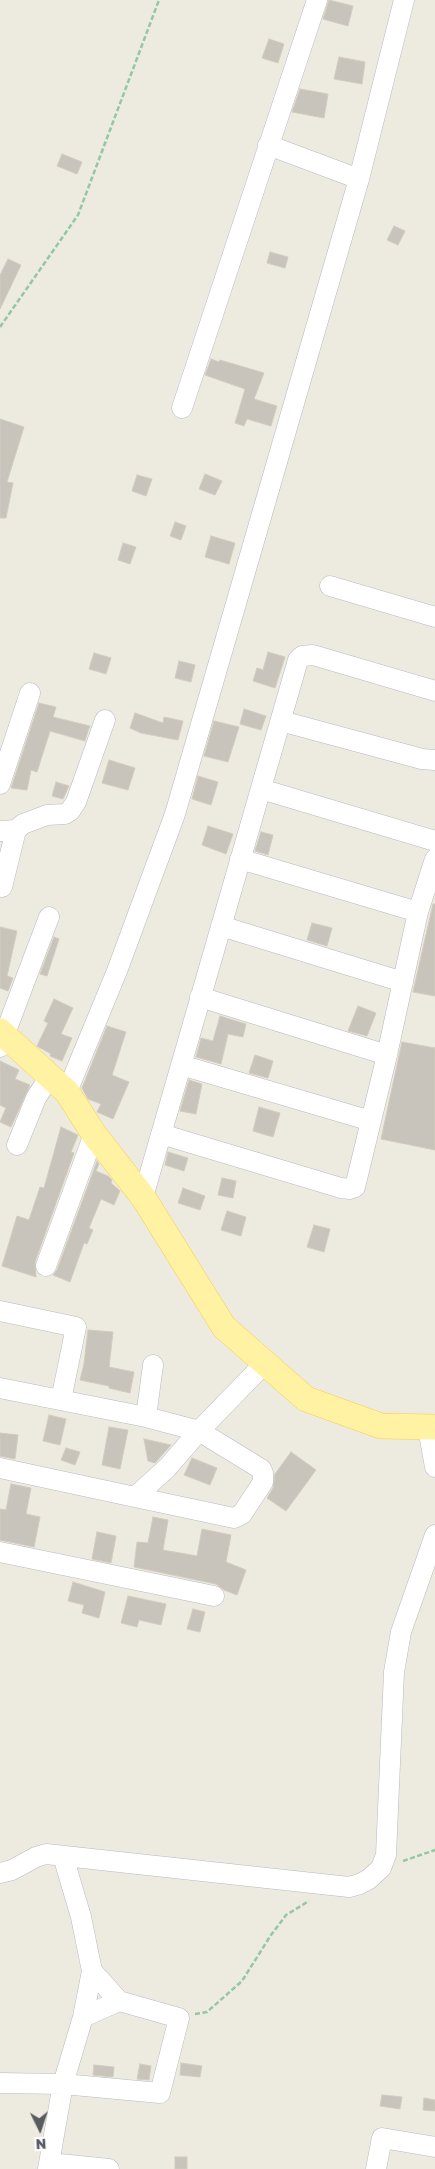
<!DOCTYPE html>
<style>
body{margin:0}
#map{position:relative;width:435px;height:2169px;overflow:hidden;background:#edeadf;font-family:"Golos Text",sans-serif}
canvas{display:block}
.north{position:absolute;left:15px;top:2104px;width:50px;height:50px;-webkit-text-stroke:4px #fff;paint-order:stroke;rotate:176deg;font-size:14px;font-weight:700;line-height:20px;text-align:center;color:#585c62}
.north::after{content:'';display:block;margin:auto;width:18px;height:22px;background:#585c62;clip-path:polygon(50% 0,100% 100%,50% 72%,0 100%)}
</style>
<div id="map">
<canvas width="435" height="2169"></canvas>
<div class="north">N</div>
</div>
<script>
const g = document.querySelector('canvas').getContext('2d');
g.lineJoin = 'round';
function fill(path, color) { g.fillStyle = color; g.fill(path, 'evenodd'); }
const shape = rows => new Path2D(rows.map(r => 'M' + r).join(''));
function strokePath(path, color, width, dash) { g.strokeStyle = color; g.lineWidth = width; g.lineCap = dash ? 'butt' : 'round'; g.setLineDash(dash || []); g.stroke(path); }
const building = shape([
 [329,0,353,6,348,26,323,19,329,0],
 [269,39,284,44,278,63,262,58,269,39],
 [339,57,365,62,362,84,334,79,339,57],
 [300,89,328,94,324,118,292,112,300,89],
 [62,154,82,162,77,174,57,166,62,154],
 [394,226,405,231,398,245,387,240,394,226],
 [270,252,288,257,285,268,267,263,270,252],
 [8,259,21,265,0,309,0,275,8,259],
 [211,359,219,362,220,360,264,373,254,399,277,406,271,426,247,419,244,426,235,423,245,389,205,375,211,359],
 [0,419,24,427,7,482,13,483,6,518,0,518,0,419],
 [205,474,222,481,215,495,199,489,205,474],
 [137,475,152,479,146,496,132,491,137,475],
 [175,522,186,526,181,540,170,536,175,522],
 [211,536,235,543,229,564,205,557,211,536],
 [123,543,136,547,130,564,118,560,123,543],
 [268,652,285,657,275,688,253,681,257,668,263,670,268,652],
 [94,653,111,658,106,674,89,669,94,653],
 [179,661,195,665,191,682,175,678,179,661],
 [39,703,56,707,53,717,90,726,88,731,85,741,50,731,37,772,31,770,27,790,11,788,39,703],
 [244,709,266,716,261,730,240,724,244,709],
 [135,713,163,723,164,717,183,721,178,740,141,733,130,728,135,713],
 [214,721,239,727,228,762,204,756,214,721],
 [109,760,135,768,128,790,102,783,109,760],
 [198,776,218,782,211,805,192,799,198,776],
 [56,782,69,786,63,799,52,796,56,782],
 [208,826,233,834,226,854,202,845,208,826],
 [261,832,273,835,268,855,255,851,261,832],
 [433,904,435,904,435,996,413,992,433,904],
 [312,923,332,928,327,946,307,940,312,923],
 [0,927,17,931,7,976,13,978,8,991,0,988,0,927],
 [54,937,59,939,47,976,40,974,54,937],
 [54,999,73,1008,61,1034,72,1038,62,1061,50,1056,51,1054,37,1046,48,1023,44,1021,54,999],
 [358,1006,376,1013,367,1036,348,1031,358,1006],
 [220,1016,246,1024,243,1037,228,1034,221,1064,196,1057,201,1038,213,1041,220,1016],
 [107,1026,126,1032,112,1075,129,1082,113,1119,97,1112,101,1104,88,1099,82,1088,107,1026],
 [402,1042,435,1048,435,1150,381,1139,402,1042],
 [255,1055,273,1061,268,1078,249,1073,255,1055],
 [0,1061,19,1070,15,1079,30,1085,11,1127,0,1122,6,1108,0,1105,0,1061],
 [189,1080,202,1084,196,1114,180,1111,189,1080],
 [259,1107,280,1113,273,1137,253,1131,259,1107],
 [61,1127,78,1135,71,1152,74,1153,35,1262,36,1277,2,1266,17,1216,29,1220,40,1187,44,1188,61,1127],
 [168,1152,188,1158,184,1171,165,1165,168,1152],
 [97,1161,99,1164,96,1171,108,1176,112,1180,111,1183,120,1191,114,1205,101,1199,89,1228,93,1230,87,1244,84,1243,70,1282,53,1275,57,1270,97,1161],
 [222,1178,236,1181,233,1198,218,1195,222,1178],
 [183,1188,205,1196,200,1210,178,1203,183,1188],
 [227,1211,246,1217,241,1236,221,1230,227,1211],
 [314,1225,330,1229,324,1252,307,1247,314,1225],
 [88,1330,113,1332,109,1367,134,1372,130,1393,109,1388,109,1386,80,1380,84,1364,88,1330],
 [49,1415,66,1419,60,1445,43,1441,49,1415],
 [109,1427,128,1430,120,1469,102,1465,109,1427],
 [0,1433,18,1435,15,1459,0,1456,0,1433],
 [144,1439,171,1445,155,1463,148,1461,144,1439],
 [66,1448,80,1452,75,1465,61,1460,66,1448],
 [291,1452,316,1470,286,1511,267,1498,273,1488,275,1474,291,1452],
 [192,1458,217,1468,210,1485,184,1475,192,1458],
 [11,1484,31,1488,26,1514,40,1517,34,1547,0,1540,0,1509,6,1510,11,1484],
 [153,1517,168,1520,163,1550,197,1556,202,1529,231,1535,226,1562,246,1570,237,1595,224,1590,216,1584,134,1567,137,1542,148,1543,153,1517],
 [97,1532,116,1536,111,1563,92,1559,97,1532],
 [73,1582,105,1592,99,1618,82,1613,84,1605,68,1601,73,1582],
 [128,1596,166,1604,161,1625,139,1620,137,1627,121,1623,128,1596],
 [193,1609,205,1612,200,1632,187,1629,193,1609],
 [181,2063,202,2066,200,2077,180,2075,181,2063],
 [140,2064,151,2066,149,2080,137,2079,140,2064],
 [94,2065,114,2067,113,2077,93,2075,94,2065],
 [382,2095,402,2097,400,2109,380,2106,382,2095],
 [424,2098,435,2100,435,2111,423,2110,424,2098],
 [175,2157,187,2157,187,2169,175,2169,175,2157]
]);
const path = shape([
 [0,327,78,215,159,0],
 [403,1861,435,1850],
 [195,2014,207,2012,242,1981,271,1935,286,1915,309,1901]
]);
const minor = shape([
 [268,145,359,179],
 [182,408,317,0],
 [330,586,435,617],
 [281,721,422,759,435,760],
 [0,784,30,693],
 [261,789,435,841],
 [0,831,16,830,23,824,47,815,65,814,70,811,76,802,105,720],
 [240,859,418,912],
 [2,887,16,830],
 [221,926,403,982],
 [200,997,387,1055],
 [0,1047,49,917],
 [181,1065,371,1121],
 [67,1092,117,971,175,814,359,179,404,0],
 [161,1134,341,1188,350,1189,355,1187,387,1055,418,912,435,859],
 [17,1145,36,1098,50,1076],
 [143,1197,298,660,302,656,313,655,435,691],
 [46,1266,94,1134],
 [0,1311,76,1327,61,1400],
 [0,1388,146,1417,199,1431,261,1469,263,1473,263,1482,242,1514,234,1518,135,1497],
 [146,1417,153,1365],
 [428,1428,435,1467],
 [0,1468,135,1497,167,1468,199,1431,265,1363],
 [0,1552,214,1596],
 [0,1873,12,1870,36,1857,46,1854,349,1887,360,1884,369,1879,381,1868,386,1855,394,1672,401,1632,435,1535],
 [83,2017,119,2001],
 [0,2083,63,2084,83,2017,92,1971,81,1917,63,1856],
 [49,2163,109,2169],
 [48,2169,63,2084,160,2093,179,2018,119,2001,92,1971],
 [376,2169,382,2138,435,2147]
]);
const major = shape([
 [0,1031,67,1092,94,1134,143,1197,224,1327,306,1399,381,1426,435,1427]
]);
fill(building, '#c8c4bc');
strokePath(building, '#d2ccbd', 1);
strokePath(minor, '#b7bac0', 21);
strokePath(major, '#facd4a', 26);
strokePath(path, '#92c8a2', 2.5, [5, 2.5]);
strokePath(minor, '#fff', 20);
strokePath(major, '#fff2a2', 25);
</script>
